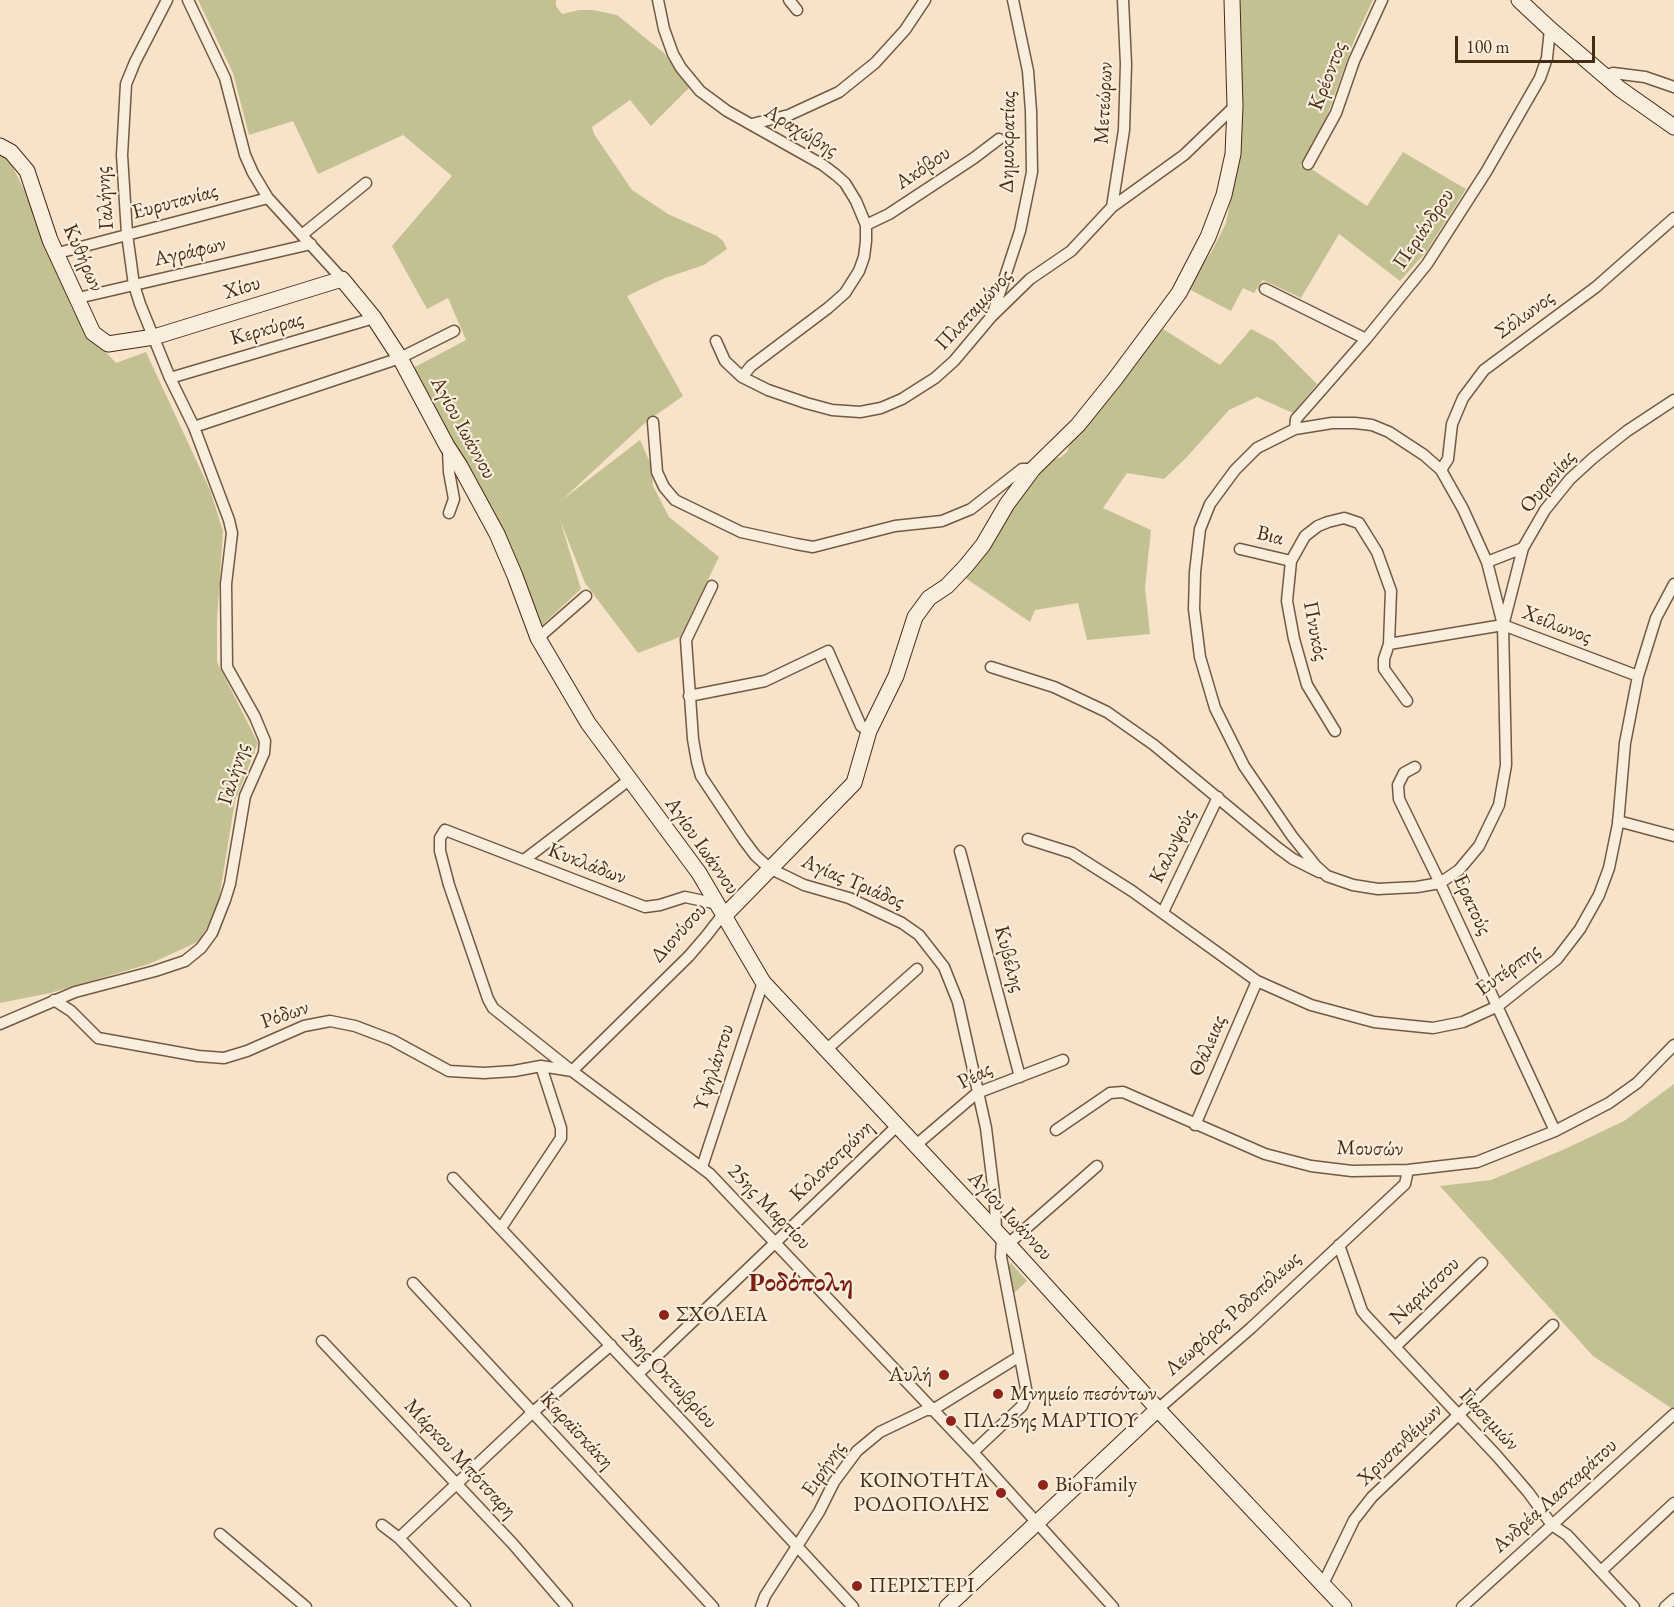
<!DOCTYPE html>
<meta charset="utf-8">
<style>
body{margin:0}
#map{position:relative;width:1674px;height:1607px;overflow:hidden;background:#f6e3ca;font-family:"EB Garamond",serif}
canvas{display:block}
.scale{position:absolute;left:1455px;top:36px;width:140px;height:27px;box-sizing:border-box;border:3px solid #462c13;border-top:0;padding-left:8px;font-size:18px;line-height:21px;white-space:nowrap;color:#462c13;-webkit-text-stroke:4px #f9eddd;paint-order:stroke}
</style>
<div id="map">
<canvas width="1674" height="1607"></canvas>
<div class="scale">100 m</div>
</div>
<script>
const g = document.querySelector('canvas').getContext('2d');
g.lineJoin = 'round';
function fill(path, color) { g.fillStyle = color; g.fill(path, 'evenodd'); }
const shape = rows => new Path2D(rows.map(r => 'M' + r).join(''));
function strokePath(path, color, width, dash) { g.strokeStyle = color; g.lineWidth = width; g.lineCap = dash ? 'butt' : 'round'; g.setLineDash(dash || []); g.stroke(path); }
function write(font, color, halo, rows, align = 'center') {
  g.font = font + ' "EB Garamond",serif'; g.lineWidth = 4.5; g.setLineDash([]); g.textBaseline = 'middle'; g.strokeStyle = halo; g.fillStyle = color; for (const [text, x, y, turn = 0] of rows) {
    g.save(); g.translate(x, y); g.rotate((+turn || 0) * Math.PI / 180); g.textAlign = isNaN(turn) ? turn : align; if (halo) g.strokeText(text, 0, 0); g.fillText(text, 0, 0); g.restore();
  }
}
const green = shape([
 [198,0,556,0,556,6,562,14,579,10,593,10,617,15,664,53,689,88,651,126,630,100,592,127,594,134,632,190,668,214,717,236,723,241,727,249,704,265,665,278,627,296,683,396,646,422,562,500,640,440,652,467,653,486,669,517,719,557,680,637,638,653,585,583,560,520,581,589,542,625,502,536,411,369,466,340,448,298,427,309,392,246,452,176,403,135,318,174,293,121,249,135,233,73],
 [1240,0,1373,0,1355,38,1324,124,1300,166,1313,170,1367,206,1403,152,1466,189,1426,252,1400,281,1339,234,1301,298,1263,280,1254,293,1243,288,1231,311,1187,288,1212,251,1226,223,1237,164,1242,113],
 [0,141,30,202,59,270,71,307,89,334,116,363,146,352,210,490,223,531,217,620,217,662,258,743,235,801,218,905,200,941,149,964,50,993,0,1003],
 [1163,329,1220,365,1251,329,1274,341,1317,384,1293,413,1257,397,1229,410,1186,458,1164,479,1127,473,1103,508,1151,530,1145,587,1150,634,1087,640,1078,603,1035,610,1030,622,964,577,1048,461,1061,457,1067,452,1070,443],
 [1674,1084,1674,1410,1593,1356,1440,1186,1491,1180,1565,1149,1624,1121],
 [1011,1263,1027,1281,1012,1295,1007,1267]
]);
const street = shape([
 [188,0,225,78,245,155,253,173,268,198,342,279],
 [658,0,664,29,673,54,681,68,700,91,727,111,823,165,836,175,845,183,856,201,866,225,866,241,864,257,859,271,845,293,828,308,751,366,742,377],
 [789,0,797,10],
 [1605,76,1613,73,1645,77,1674,87],
 [752,124,789,115,839,92,875,63,905,30,925,0],
 [1308,164,1336,113,1354,61,1382,0],
 [1112,207,1124,130,1126,64,1123,0],
 [866,225,889,214,974,158,999,139],
 [303,234,366,183],
 [58,253,268,198],
 [1265,289,1366,339],
 [78,298,311,244],
 [993,313,1020,231,1032,172,1031,111,1028,71,1013,0],
 [716,341,725,361,742,377,768,390,806,403,832,410,860,412,881,408,902,399,935,378,954,361,991,317,1030,279,1071,251,1112,207,1184,155,1235,106],
 [170,378,374,318],
 [653,422,657,472,664,487,675,500,741,532,796,544,813,547,895,526,942,521,971,509,1022,469,1033,469],
 [1332,423,1355,423,1372,425,1389,432,1424,455,1441,470,1463,509,1487,562,1503,625,1506,765,1499,805,1479,846,1459,870,1440,883,1417,887,1378,889,1353,885,1327,876,1316,866,1292,836,1244,766,1215,708,1200,657,1194,609,1195,572,1200,529,1210,504,1235,470,1257,448,1295,429,1332,423],
 [194,427,400,358,454,331],
 [1295,429,1296,419,1304,410,1366,339,1427,264,1486,172,1540,78,1547,58,1550,29],
 [448,450,449,472,454,499,449,513],
 [1441,470,1448,459,1452,424,1463,398,1484,370,1596,287,1674,218],
 [1240,549,1291,561],
 [1487,562,1523,548],
 [712,586,686,640,693,739,697,762,701,776,743,839,755,855,769,868,804,885,849,898,902,923,919,935,944,967,958,1002,986,1128,995,1202,996,1232],
 [1504,622,1523,548,1545,510,1570,479,1593,458,1627,431,1674,400],
 [538,638,586,596],
 [1389,644,1503,625,1638,676],
 [991,667,1054,687,1107,712,1154,745,1278,848,1293,859,1319,872],
 [689,696,765,681,828,651,861,726,869,731],
 [1335,731,1307,685,1294,639,1287,601,1291,561,1305,536,1318,526,1328,522,1344,518,1359,523,1377,552,1391,591,1389,644,1384,659,1384,669,1407,701],
 [1415,767,1404,773,1398,785,1399,799,1440,883,1555,1131],
 [1618,821,1674,836],
 [1028,839,1072,853,1132,891,1257,981,1311,1005,1374,1022,1433,1028,1463,1022,1498,1006,1557,959,1580,929,1599,895,1609,868,1618,824,1625,743,1638,676,1656,618,1674,584],
 [960,851,1020,1077],
 [524,860,629,780],
 [718,904,685,897,660,905,645,907,445,830,440,838,440,851,449,885,488,999,493,1008,572,1071,710,1174,973,1452,1113,1607],
 [1163,912,1218,797],
 [54,1000,71,1011,98,1038,198,1056,224,1058,247,1051,304,1026,330,1021,355,1026,392,1040,449,1071,484,1073,514,1071,541,1066,572,1071,689,956,707,935,724,913],
 [0,1024,75,992,155,971,185,961,201,948,212,933,225,900,230,884,245,796,264,753,265,741,255,717,227,667,226,584,232,533,229,520,194,427,170,378,140,304,134,285,127,234,122,155,126,84,135,62,167,0],
 [827,1049,917,969],
 [1195,1125,1257,981],
 [1056,1130,1110,1093,1123,1092,1265,1154,1311,1166,1352,1171,1408,1170,1477,1162,1555,1131,1609,1103,1637,1083,1674,1045],
 [916,1145,977,1093,1063,1060],
 [702,1167,763,982],
 [453,1178,689,1429,853,1607],
 [501,1228,561,1138,561,1128,541,1066],
 [1008,1244,1097,1166],
 [1339,1245,1362,1311,1366,1316,1497,1456,1528,1492,1552,1525,1567,1535,1634,1607],
 [413,1283,713,1607],
 [322,1341,513,1544,567,1607],
 [1395,1347,1482,1263],
 [638,1374,898,1125],
 [1158,1409,1251,1328,1405,1184,1408,1170],
 [973,1452,1022,1406,1027,1394,1001,1257,1002,1238],
 [382,1525,399,1538,465,1607],
 [220,1534,306,1607],
 [399,1538,533,1412,611,1345],
 [1601,1571,1674,1503],
 [1323,1584,1354,1520,1372,1497,1553,1325],
 [761,1607,765,1596,819,1512,834,1482,857,1451,880,1432,926,1410,932,1410,939,1406,1020,1356],
 [1462,1607,1674,1414],
 [1665,1607,1674,1599]
]);
const secondary = shape([
 [1519,0,1550,29,1620,89,1674,127],
 [0,146,11,152,27,171,50,240,93,333,108,344,154,337,342,279,374,318,400,358,447,446,460,466,497,534,515,576,538,638,588,723,699,873,763,982,1008,1244,1165,1417,1344,1607],
 [724,913,729,911,854,783,869,731,896,676,915,617,929,598,947,586,966,566,983,545,1007,504,1033,469,1078,425,1115,379,1179,293,1208,237,1224,195,1233,154,1235,106,1232,0],
 [947,1607,1158,1409]
]);
const markers = [
 [664,1315,6,"#8f2418"],
 [944,1375,6,"#8f2418"],
 [998,1394,6,"#8f2418"],
 [951,1421,6,"#8f2418"],
 [1043,1485,6,"#8f2418"],
 [1001,1493,6,"#8f2418"],
 [857,1586,6,"#8f2418"]
];
const streetNames = [
 ["Κρέοντος",1328,76,-69],
 ["Μετεώρων",1104,103,-87],
 ["Αραχώβης",801,131,31],
 ["Δημοκρατίας",1008,142,-89],
 ["Ακόβου",923,168,-34],
 ["Γαλήνης",105,198,-94],
 ["Ευρυτανίας",175,202,-15],
 ["Περιάνδρου",1424,229,-56],
 ["Αγράφων",190,252,-13],
 ["Κυθήρων",83,258,66],
 ["Χίου",242,288,-17],
 ["Πλαταμώνος",974,310,-47],
 ["Σόλωνος",1525,315,-36],
 ["Κερκύρας",267,329,-16],
 ["Αγίου Ιωάννου",463,428,61],
 ["Ουρανίας",1548,482,-50],
 ["Βια",1270,536,13],
 ["Χείλωνος",1557,625,21],
 ["Πνυκός",1315,631,79],
 ["Γαλήνης",234,774,-73],
 ["Αγίου Ιωάννου",702,846,55],
 ["Καλυψούς",1173,846,-64],
 ["Κυκλάδων",587,864,21],
 ["Αγίας Τριάδος",853,882,23],
 ["Ερατούς",1472,905,65],
 ["Διονύσου",679,933,-48],
 ["Κυβέλης",1009,959,75],
 ["Ευτέρπης",1508,970,-36],
 ["Ρόδων",285,1015,-19],
 ["Θάλειας",1208,1046,-67],
 ["Υψηλάντου",714,1068,-72],
 ["Ρέας",975,1076,-28],
 ["Μουσών",1370,1149,1],
 ["Κολοκοτρώνη",832,1161,-44],
 ["25ης Μαρτίου",769,1207,46],
 ["Αγίου Ιωάννου",1010,1216,47],
 ["Ναρκίσσου",1425,1291,-44],
 ["Λεωφόρος Ροδοπόλεως",1233,1314,-42],
 ["28ης Οκτωβρίου",669,1378,47],
 ["Γιασεμιών",1489,1420,47],
 ["Καραϊσκάκη",577,1431,47],
 ["Χρυσανθέμων",1400,1445,-44],
 ["Μάρκου Μπότσαρη",460,1459,47],
 ["Ειρήνης",824,1469,-56],
 ["Ανδρέα Λασκαράτου",1555,1496,-42]
];
const poiNames = [
 ["ΣΧΟΛΕΙΑ",676,1315],
 ["Αυλή",932,1375,"right"],
 ["Μνημείο πεσόντων",1010,1394],
 ["ΠΛ.25ης ΜΑΡΤΙΟΥ",963,1421],
 ["ΚΟΙΝΟΤΗΤΑ",989,1481,"right"],
 ["ΡΟΔΟΠΟΛΗΣ",989,1505,"right"],
 ["BioFamily",1055,1485],
 ["ΠΕΡΙΣΤΕΡΙ",869,1586]
];
const districtNames = [
 ["Ροδόπολη",801,1284]
];
fill(green, '#c3c192');
strokePath(street, '#725a41', 13);
strokePath(secondary, '#462c13', 17);
strokePath(street, '#f9eddd', 10);
strokePath(secondary, '#f9eddd', 15);
for (const [x, y, r, color] of markers) { const dot = new Path2D(); dot.arc(x, y, r, 0, 2 * Math.PI); g.fillStyle = color; g.fill(dot); strokePath(dot, '#f9eddd', 2); }
write('21px', '#462c13', '#f9eddd', streetNames);
write('21px', '#462c13', '#f9eddd', poiNames, 'left');
write('bold 27px', '#7a1f14', '#f9eddd', districtNames);
</script>
